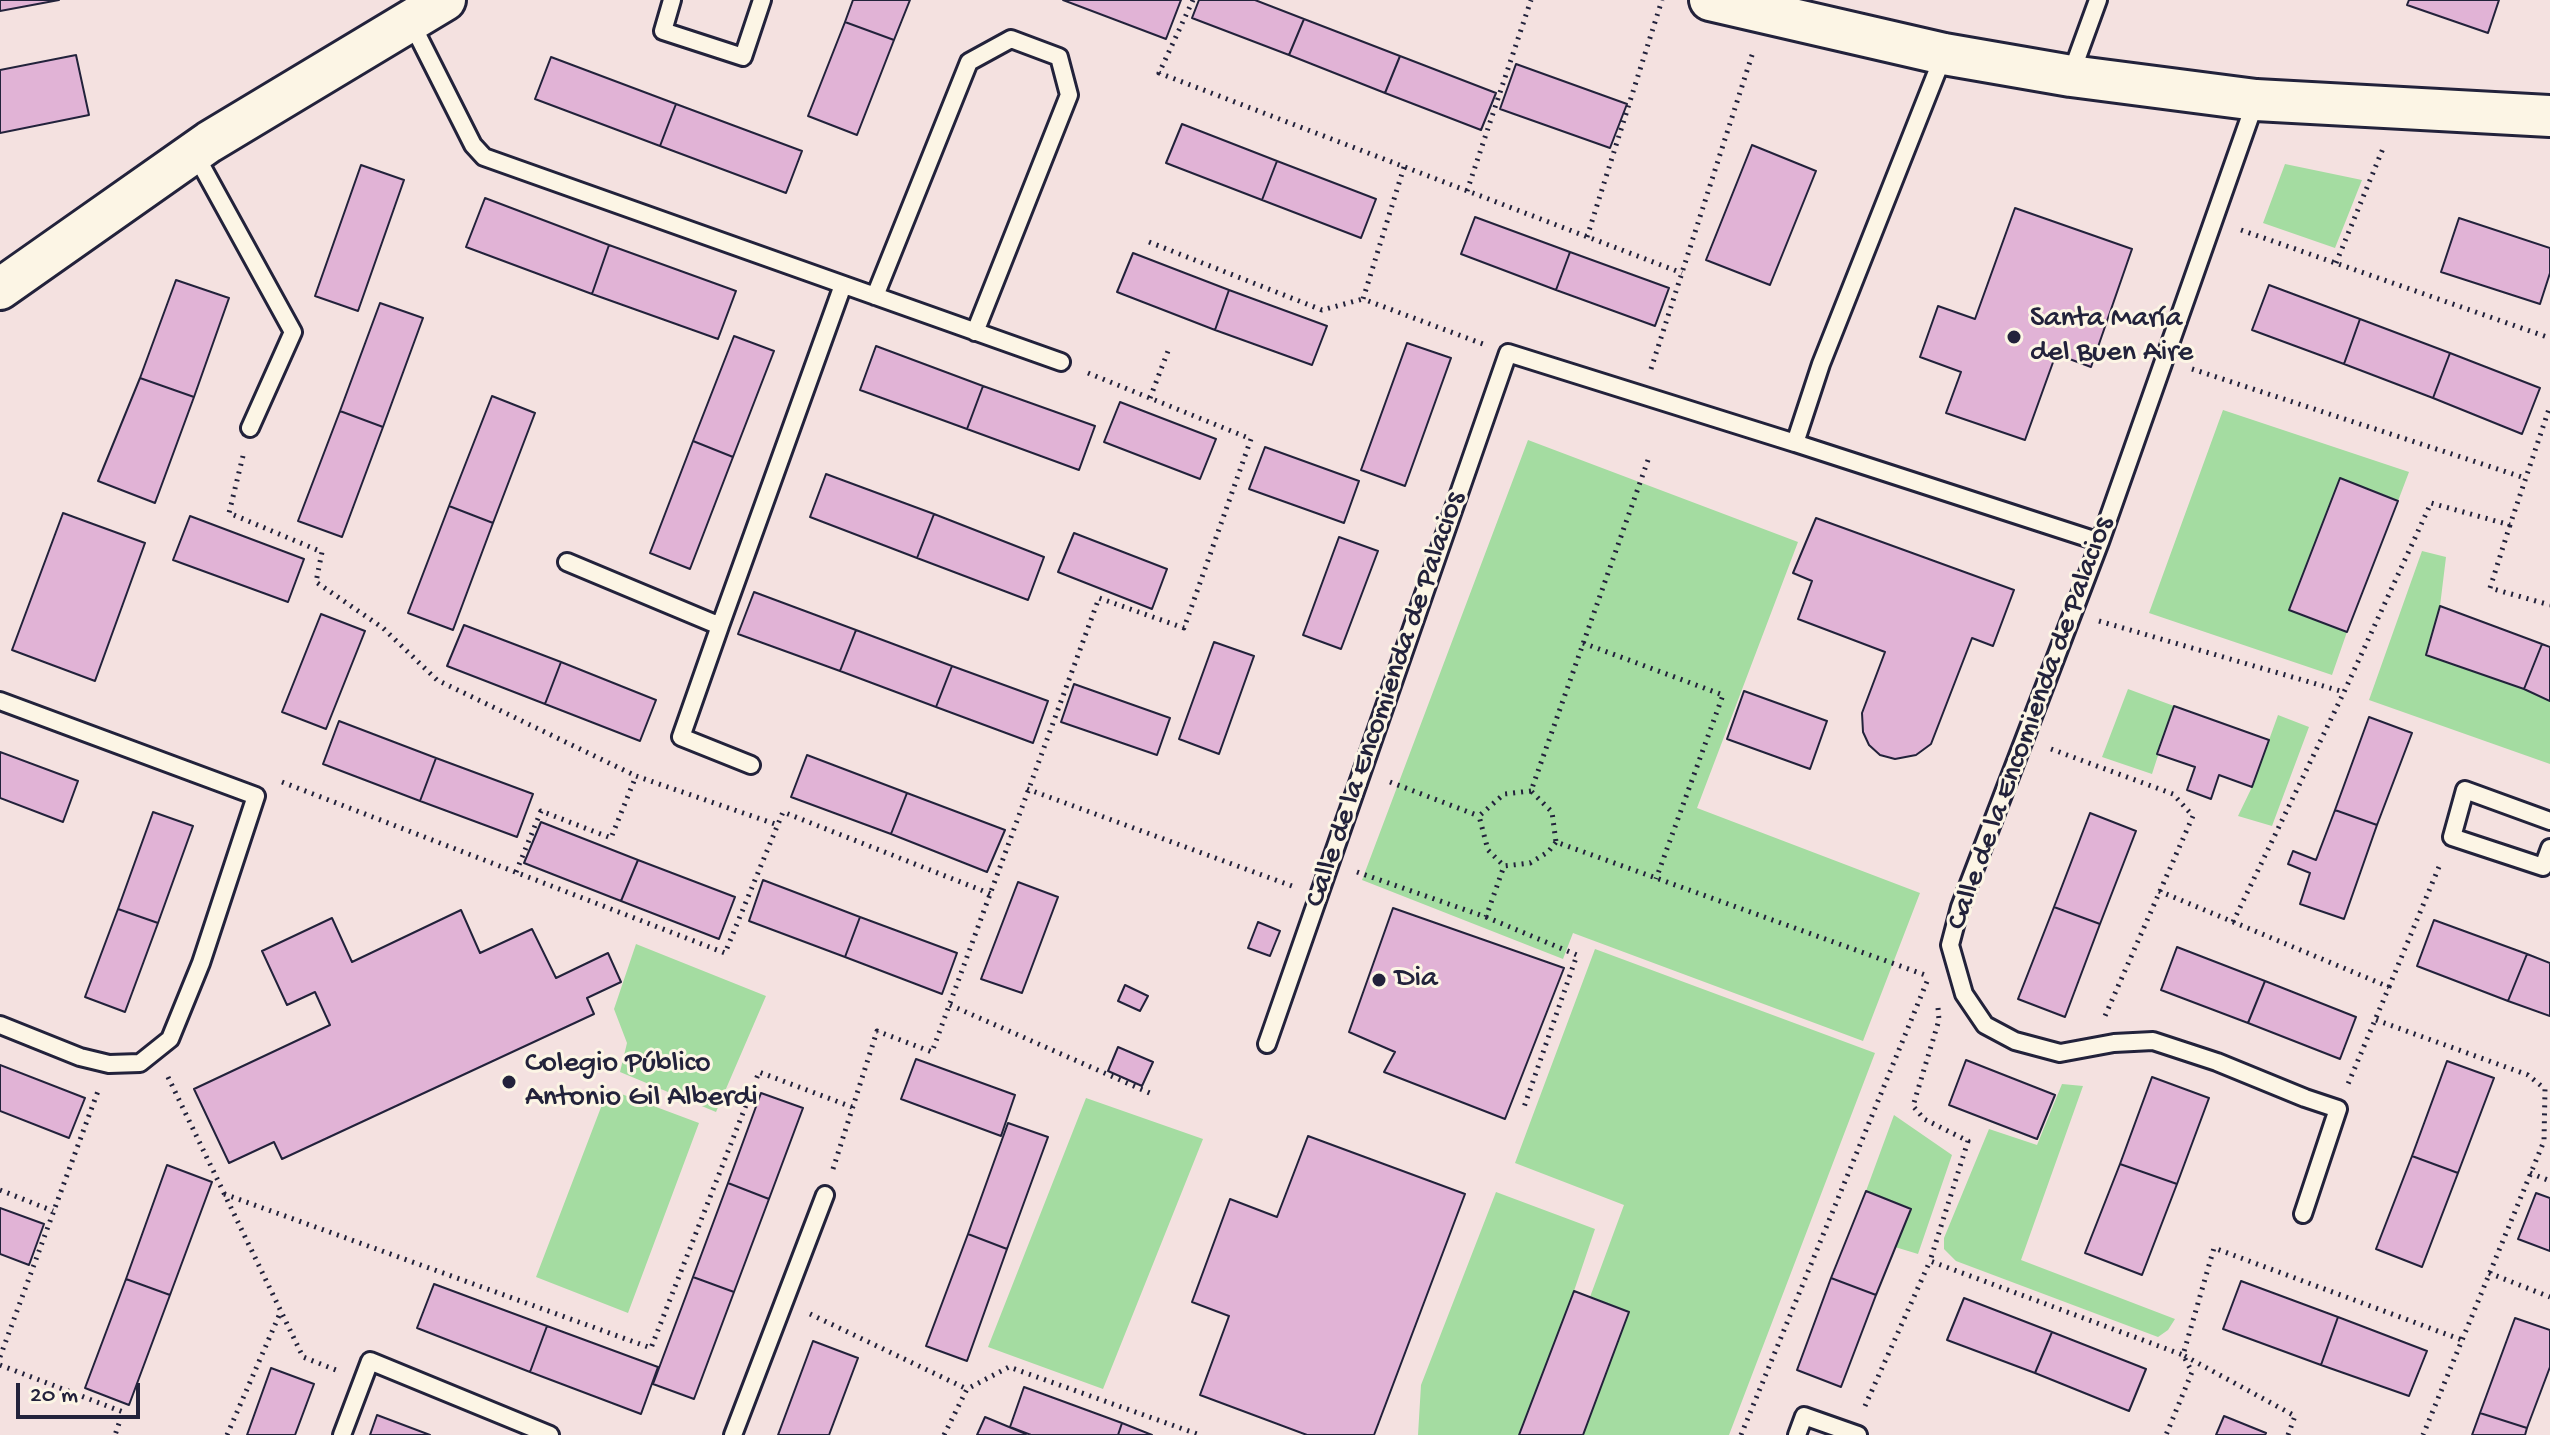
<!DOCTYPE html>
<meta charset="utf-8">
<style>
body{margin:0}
#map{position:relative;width:2550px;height:1435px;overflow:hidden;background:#f4e1e0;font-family:"Gochi Hand",sans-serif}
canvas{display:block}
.scale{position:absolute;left:16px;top:1383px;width:124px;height:36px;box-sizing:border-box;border:4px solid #22223b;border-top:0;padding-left:10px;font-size:24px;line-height:28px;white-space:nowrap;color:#22223b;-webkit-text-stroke:6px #fcf5e5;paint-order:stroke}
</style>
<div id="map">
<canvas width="2550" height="1435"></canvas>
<div class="scale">20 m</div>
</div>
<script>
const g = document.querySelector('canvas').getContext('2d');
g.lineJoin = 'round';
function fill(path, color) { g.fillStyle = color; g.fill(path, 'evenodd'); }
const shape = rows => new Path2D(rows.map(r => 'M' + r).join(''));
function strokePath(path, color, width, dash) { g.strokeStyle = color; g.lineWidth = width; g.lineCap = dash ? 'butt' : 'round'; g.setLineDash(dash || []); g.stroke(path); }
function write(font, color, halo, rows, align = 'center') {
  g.font = font + ' "Gochi Hand",sans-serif'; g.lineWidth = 6; g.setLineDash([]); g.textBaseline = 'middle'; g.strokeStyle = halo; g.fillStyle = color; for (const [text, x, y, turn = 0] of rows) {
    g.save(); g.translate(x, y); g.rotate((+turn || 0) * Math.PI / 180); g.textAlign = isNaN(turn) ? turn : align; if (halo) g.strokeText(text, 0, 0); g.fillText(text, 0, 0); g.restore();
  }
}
const green = shape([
 [2285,164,2362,180,2335,248,2263,223],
 [2223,410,2409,472,2398,501,2340,478,2289,609,2347,632,2332,675,2149,613],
 [1528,440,1798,542,1697,808,1920,893,1863,1041,1573,933,1563,959,1362,880],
 [2422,551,2446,557,2440,606,2426,655,2524,689,2550,701,2550,764,2369,700],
 [2128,689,2174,706,2152,774,2102,757],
 [2278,715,2309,727,2272,826,2238,816,2252,787],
 [636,944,766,996,716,1112,620,1072,627,1043,614,1009],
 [1595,949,1875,1053,1729,1435,1583,1435,1629,1312,1590,1297,1624,1205,1515,1163],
 [2062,1084,2083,1086,2021,1260,2175,1319,2168,1330,2158,1337,1956,1261,1944,1249,1944,1238,1989,1129,2037,1145],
 [608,1089,699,1123,628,1313,536,1277],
 [1086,1098,1203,1139,1103,1389,988,1347],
 [1894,1115,1952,1155,1918,1254,1895,1247,1910,1208,1866,1191],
 [1496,1192,1595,1229,1574,1291,1519,1435,1418,1435,1421,1385]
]);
const building = shape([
 [0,0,59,0,0,11,0,0],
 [853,0,910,0,894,40,845,22,853,0],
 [1063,0,1181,0,1166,39,1063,0],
 [1199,0,1255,0,1304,19,1289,55,1192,18,1199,0],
 [2409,0,2499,0,2488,33,2407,5,2409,0],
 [1304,19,1400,56,1385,93,1289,55,1304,19],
 [845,22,894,40,857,135,808,116,845,22],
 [76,55,89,115,0,133,0,70,76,55],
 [1400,56,1496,93,1481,130,1385,93,1400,56],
 [551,57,676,104,660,146,535,99,551,57],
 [1516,64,1627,104,1610,148,1500,109,1516,64],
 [676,104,802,151,786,193,660,146,676,104],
 [1182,124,1277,161,1262,200,1166,163,1182,124],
 [1752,145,1816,171,1770,285,1706,260,1752,145],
 [1277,161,1376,199,1361,238,1262,200,1277,161],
 [361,165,404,180,358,311,315,296,361,165],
 [485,198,609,245,592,294,466,247,485,198],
 [2015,208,2132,249,2091,367,2056,354,2025,440,1946,413,1961,372,1920,357,1938,306,1975,319,2015,208],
 [1475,217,1570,252,1556,290,1461,254,1475,217],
 [2459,218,2550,248,2550,273,2540,304,2441,272,2459,218],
 [609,245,736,291,718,339,592,294,609,245],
 [1570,252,1669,288,1655,326,1556,290,1570,252],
 [1133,253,1229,290,1215,330,1117,292,1133,253],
 [176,280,229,298,194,397,140,378,176,280],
 [2269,285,2360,319,2344,364,2252,330,2269,285],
 [1229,290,1327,326,1312,365,1215,330,1229,290],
 [380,303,423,318,383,427,340,411,380,303],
 [2360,319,2450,353,2433,398,2344,364,2360,319],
 [734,336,774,351,733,457,693,441,734,336],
 [1407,343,1451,358,1405,486,1361,470,1407,343],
 [876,346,983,386,967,429,860,390,876,346],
 [2450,353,2540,388,2522,434,2433,398,2450,353],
 [140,378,194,397,155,503,98,481,140,378],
 [983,386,1095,426,1079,470,967,429,983,386],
 [492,396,535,413,493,523,449,506,492,396],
 [1120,402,1216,439,1200,479,1104,442,1120,402],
 [340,411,383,427,342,537,298,521,340,411],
 [693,441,733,457,690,569,650,553,693,441],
 [1265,447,1359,481,1344,523,1249,489,1265,447],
 [826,474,934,514,917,558,810,517,826,474],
 [2340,478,2398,501,2347,632,2289,610,2340,478],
 [449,506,493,523,453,630,408,613,449,506],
 [63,513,145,543,95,681,12,650,63,513],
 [934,514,1044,557,1028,600,917,558,934,514],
 [190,516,304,559,288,602,173,560,190,516],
 [1816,518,2014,590,1993,646,1972,638,1931,744,1916,755,1895,759,1880,755,1869,745,1863,732,1862,713,1885,652,1798,619,1812,581,1793,573,1816,518],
 [1074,533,1167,569,1152,609,1058,572,1074,533],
 [1339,537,1378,551,1341,649,1303,635,1339,537],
 [754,592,856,630,840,671,738,634,754,592],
 [2440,606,2542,644,2524,689,2426,655,2440,606],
 [321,614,365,631,326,729,282,712,321,614],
 [464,625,561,662,545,704,447,666,464,625],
 [856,630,952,666,936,707,840,671,856,630],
 [1214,642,1254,656,1219,754,1179,739,1214,642],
 [2542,644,2550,647,2550,701,2524,689,2542,644],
 [561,662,656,700,640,741,545,704,561,662],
 [952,666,1048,701,1033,743,936,707,952,666],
 [1074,684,1170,718,1157,755,1061,722,1074,684],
 [1744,691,1827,721,1810,769,1727,739,1744,691],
 [2174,706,2269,740,2252,787,2219,775,2211,799,2187,790,2195,767,2157,754,2174,706],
 [2369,717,2412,733,2377,825,2335,810,2369,717],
 [339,721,436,758,420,801,323,764,339,721],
 [0,752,78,781,63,822,0,798,0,752],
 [807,755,907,793,891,834,791,797,807,755],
 [436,758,533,794,517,837,420,801,436,758],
 [907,793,1005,830,987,872,891,834,907,793],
 [2335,810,2377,825,2344,919,2300,904,2310,873,2288,864,2293,851,2316,860,2335,810],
 [153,812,193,826,158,923,118,909,153,812],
 [2090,813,2136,831,2100,924,2054,907,2090,813],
 [541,822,638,860,621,901,524,863,541,822],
 [638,860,735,897,719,939,621,901,638,860],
 [763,880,860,917,845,957,749,921,763,880],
 [1018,882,1058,897,1022,993,981,979,1018,882],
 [2054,907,2100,924,2065,1017,2018,999,2054,907],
 [1393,908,1564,968,1505,1119,1384,1072,1395,1052,1349,1032,1393,908],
 [118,909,158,923,125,1012,85,997,118,909],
 [461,910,480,953,532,929,556,978,608,953,621,982,587,998,594,1014,282,1159,274,1142,229,1163,194,1089,330,1025,315,992,287,1005,262,951,332,918,352,962,461,910],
 [860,917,957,953,942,994,845,957,860,917],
 [2434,920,2527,954,2508,1001,2417,966,2434,920],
 [1258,922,1280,931,1270,956,1248,948,1258,922],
 [2177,947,2265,981,2248,1023,2161,990,2177,947],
 [2527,954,2550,963,2550,1016,2508,1001,2527,954],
 [2265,981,2356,1017,2340,1059,2248,1023,2265,981],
 [1125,985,1148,996,1140,1011,1118,1001,1125,985],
 [1118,1047,1153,1062,1142,1086,1108,1071,1118,1047],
 [916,1059,1015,1095,1001,1136,901,1099,916,1059],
 [1966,1060,2055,1095,2037,1139,1949,1105,1966,1060],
 [2447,1061,2494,1078,2458,1173,2412,1156,2447,1061],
 [0,1065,85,1098,69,1138,0,1111,0,1065],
 [2152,1077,2209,1098,2177,1184,2120,1164,2152,1077],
 [761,1093,803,1108,769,1199,728,1183,761,1093],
 [1008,1123,1048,1137,1007,1249,968,1234,1008,1123],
 [1308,1136,1465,1194,1374,1435,1307,1435,1200,1395,1229,1316,1192,1302,1230,1199,1277,1217,1308,1136],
 [2412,1156,2458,1173,2422,1267,2376,1249,2412,1156],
 [2120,1164,2177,1184,2142,1275,2085,1253,2120,1164],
 [167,1165,212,1182,170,1295,126,1279,167,1165],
 [728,1183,769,1199,734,1292,693,1277,728,1183],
 [1866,1191,1911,1209,1876,1295,1831,1278,1866,1191],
 [2536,1193,2550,1198,2550,1251,2518,1239,2536,1193],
 [0,1208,44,1224,29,1265,0,1254,0,1208],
 [968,1234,1007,1249,967,1361,926,1346,968,1234],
 [693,1277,734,1292,694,1399,653,1384,693,1277],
 [1831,1278,1876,1295,1841,1387,1797,1370,1831,1278],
 [126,1279,170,1295,129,1405,85,1388,126,1279],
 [2241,1281,2338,1317,2321,1365,2223,1329,2241,1281],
 [434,1284,547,1326,530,1372,417,1328,434,1284],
 [1574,1291,1629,1312,1583,1435,1519,1435,1574,1291],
 [1964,1298,2052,1332,2035,1373,1947,1340,1964,1298],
 [2338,1317,2427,1351,2409,1396,2321,1365,2338,1317],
 [2515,1318,2550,1330,2550,1367,2527,1428,2480,1413,2515,1318],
 [547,1326,658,1367,641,1414,530,1372,547,1326],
 [2052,1332,2146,1369,2129,1411,2035,1373,2052,1332],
 [813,1341,858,1358,829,1435,778,1435,813,1341],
 [271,1368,314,1384,295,1435,247,1435,271,1368],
 [1024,1387,1122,1423,1118,1435,1031,1435,1010,1427,1024,1387],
 [2480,1413,2527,1428,2525,1435,2472,1435,2480,1413],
 [377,1415,430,1435,370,1435,377,1415],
 [2224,1416,2266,1433,2265,1435,2216,1435,2224,1416],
 [985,1417,1026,1434,1025,1435,977,1435,985,1417],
 [1122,1423,1152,1435,1118,1435,1122,1423]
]);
const path = shape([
 [1193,0,1159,73,1682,273],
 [1404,167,1363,299,1483,344],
 [1467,191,1531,0],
 [2241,230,2550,338],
 [1587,237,1662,0],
 [1149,242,1322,310,1363,299],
 [2336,263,2384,146],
 [1651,369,1753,52],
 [2192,369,2525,478],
 [1150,398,1168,351],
 [243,456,229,513,322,552,316,582,383,628,437,680,636,776],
 [1648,460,1531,791,1552,812,1556,842,1928,976],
 [2510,525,2490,588,2550,605],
 [2099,621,2344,692],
 [1583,643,1723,695,1656,879],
 [2051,749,2173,794,2193,816,2105,1016],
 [282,782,725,953,783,812,991,894],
 [1390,782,1479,816],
 [1027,789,1292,886],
 [1531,791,1504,794,1479,816,1488,850,1504,866,1530,863,1548,852,1556,842],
 [516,872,541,811,611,838,636,776,778,825],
 [1357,872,1486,917,1504,866],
 [2159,891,2389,987,2348,1084],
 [1486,917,1577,955,1523,1110],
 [2233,922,2344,692,2431,503,2510,525,2550,406],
 [2389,987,2441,862],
 [950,1005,1152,1094],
 [1938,1008,1939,1020,1913,1106,1924,1119,1968,1141,1930,1261,2183,1355,2192,1372,2166,1435],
 [2376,1020,2528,1075,2545,1089,2544,1141,2423,1435],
 [168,1077,303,1357,336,1370],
 [833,1169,877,1031,932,1052,1099,598,1184,628,1251,439,1088,373],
 [2530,1173,2550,1181],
 [0,1190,53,1211],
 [224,1194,651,1348,759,1072,852,1107],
 [2489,1273,2550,1297],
 [810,1314,967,1389],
 [0,1357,98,1091],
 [0,1365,123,1412,115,1435],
 [1865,1406,1930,1261],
 [227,1435,281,1311],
 [944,1435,967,1389,1009,1367,1200,1435],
 [1741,1435,1928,979],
 [2288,1435,2295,1416,2183,1355,2214,1248,2462,1340]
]);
const service = shape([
 [672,0,663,31,743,57,762,0],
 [411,22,473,145,484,157,1061,362],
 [2071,74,2098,0],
 [2256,100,2100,542,1960,907,1950,945,1964,994,1985,1025,2015,1041,2060,1053,2114,1043,2153,1041,2217,1062,2305,1098,2338,1109,2303,1214],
 [194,152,293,332,250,428],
 [875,296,969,62,1011,39,1059,57,1069,95,975,332],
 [1795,443,2100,542],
 [567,562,720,626,843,285],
 [720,626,681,737,751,765],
 [0,701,256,796,201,963,170,1039,140,1063,109,1064,80,1057,0,1025],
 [2550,821,2465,790,2452,837,2543,867,2550,848],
 [1267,1044,1508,353,1795,443,1821,364,1944,54],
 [342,1435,370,1361,550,1435],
 [733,1435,825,1195],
 [1797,1435,1804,1416,1858,1435]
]);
const tertiary = shape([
 [1710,0,1944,54,2071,76,2256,100,2550,116],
 [0,289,209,142,445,0]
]);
const markers = [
 [2014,337,8,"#22223b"],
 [1379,980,8,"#22223b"],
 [509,1082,8,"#22223b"]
];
const poiNames = [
 ["Santa María",2030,320],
 ["del Buen Aire",2030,354],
 ["Dia",1395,980],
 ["Colegio Público",525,1065],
 ["Antonio Gil Alberdi",525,1099]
];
const streetNames = [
 ["Calle de la Encomienda de Palacios",1387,700,-71],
 ["Calle de la Encomienda de Palacios",2032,724,-70]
];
fill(green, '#a4dca1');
fill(building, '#e1b3d6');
strokePath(building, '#22223b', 2);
strokePath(service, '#22223b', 22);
strokePath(tertiary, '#22223b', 46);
strokePath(path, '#22223b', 5, [2, 6]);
strokePath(service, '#fcf5e5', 16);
strokePath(tertiary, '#fcf5e5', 40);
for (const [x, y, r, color] of markers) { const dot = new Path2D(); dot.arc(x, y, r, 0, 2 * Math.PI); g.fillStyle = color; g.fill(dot); strokePath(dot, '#fcf5e5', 3); }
write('30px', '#22223b', '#fcf5e5', poiNames, 'left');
write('30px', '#22223b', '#fcf5e5', streetNames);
</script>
